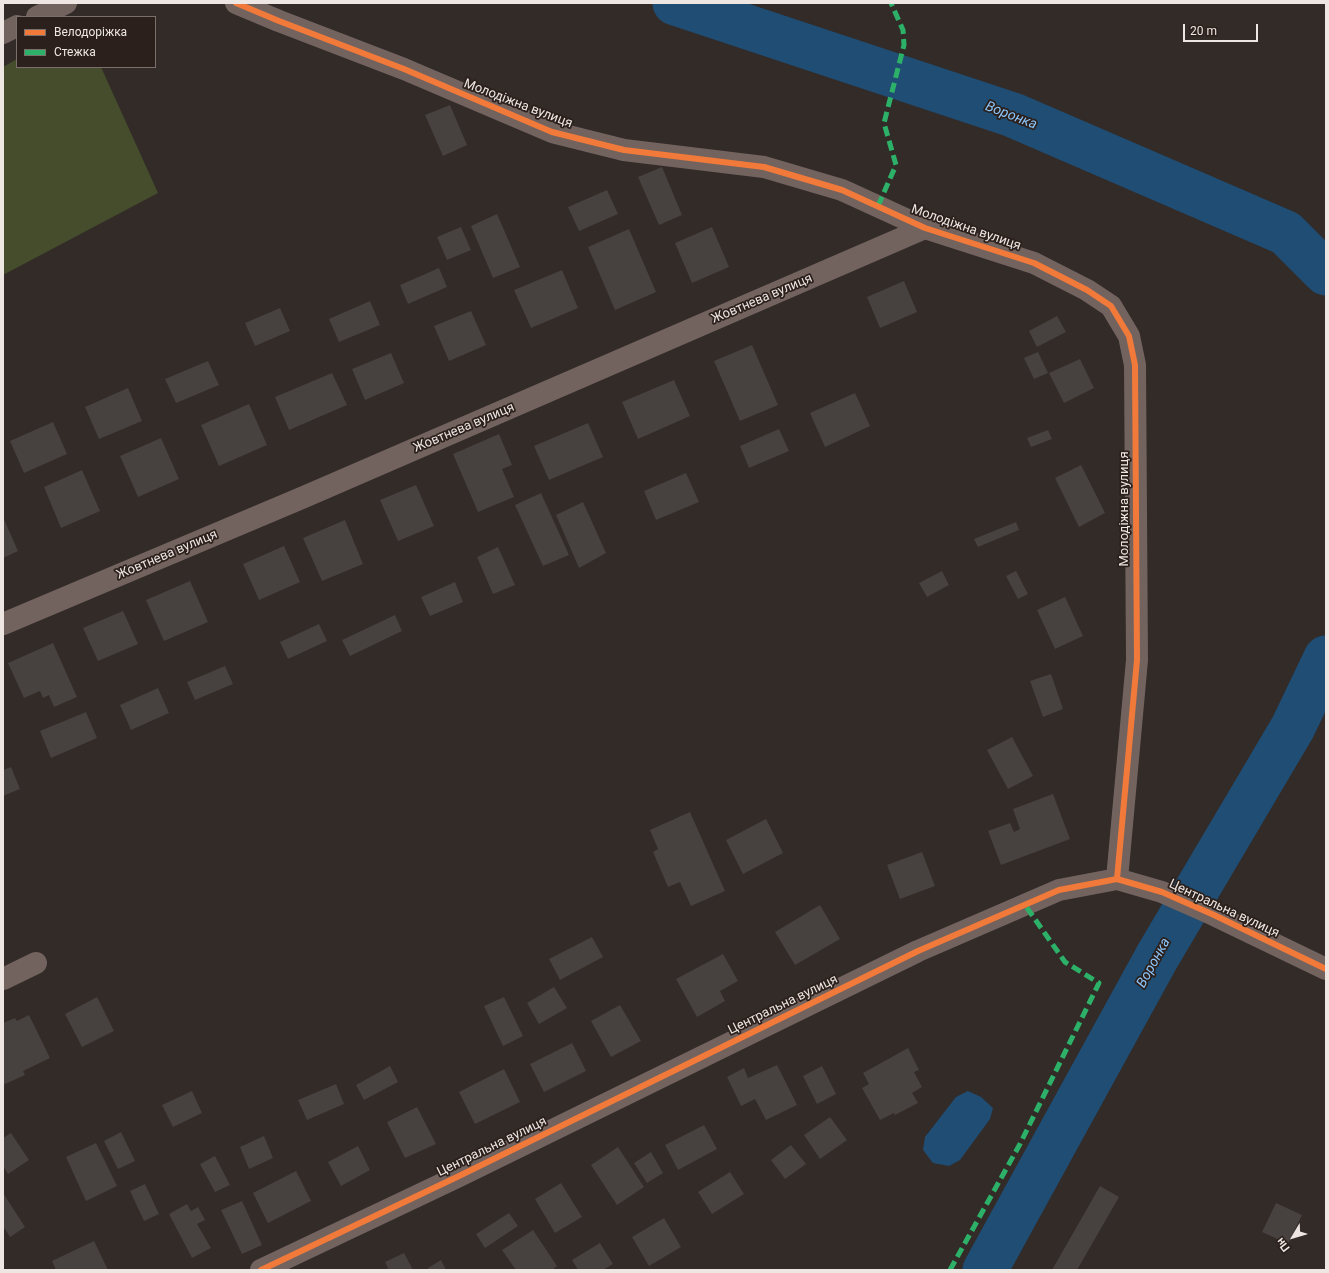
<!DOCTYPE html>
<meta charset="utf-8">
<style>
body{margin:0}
#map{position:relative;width:1329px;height:1273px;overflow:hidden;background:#322b28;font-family:Roboto,sans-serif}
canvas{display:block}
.frame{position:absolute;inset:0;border:4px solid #eee6e3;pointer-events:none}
.legend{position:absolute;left:16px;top:16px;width:140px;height:52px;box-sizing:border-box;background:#2b201b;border:1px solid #796f6b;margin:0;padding:5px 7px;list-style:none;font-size:12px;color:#eee6e3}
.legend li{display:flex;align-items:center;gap:8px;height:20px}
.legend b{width:20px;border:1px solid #796f6b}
.north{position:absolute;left:1273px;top:1217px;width:40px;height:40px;-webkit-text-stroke:3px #2b201b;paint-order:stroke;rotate:232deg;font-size:11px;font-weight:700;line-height:16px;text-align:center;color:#eee6e3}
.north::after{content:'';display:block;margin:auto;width:14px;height:18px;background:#eee6e3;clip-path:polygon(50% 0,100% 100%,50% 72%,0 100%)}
.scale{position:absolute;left:1183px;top:24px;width:75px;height:18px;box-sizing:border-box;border:2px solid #eee6e3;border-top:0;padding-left:5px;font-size:12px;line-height:14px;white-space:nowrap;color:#eee6e3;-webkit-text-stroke:3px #2b201b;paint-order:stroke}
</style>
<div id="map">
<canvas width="1329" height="1273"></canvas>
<div class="frame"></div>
<ul class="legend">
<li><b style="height:5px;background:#f17a3a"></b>Велодоріжка</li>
<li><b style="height:5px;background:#2db169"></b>Стежка</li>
</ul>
<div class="north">Пн</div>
<div class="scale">20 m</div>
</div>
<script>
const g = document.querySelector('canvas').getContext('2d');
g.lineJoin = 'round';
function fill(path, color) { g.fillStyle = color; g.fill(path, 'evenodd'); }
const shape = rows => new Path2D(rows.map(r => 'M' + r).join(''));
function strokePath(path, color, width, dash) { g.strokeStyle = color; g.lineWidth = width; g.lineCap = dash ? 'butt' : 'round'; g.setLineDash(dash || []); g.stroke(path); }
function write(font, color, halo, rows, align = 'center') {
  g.font = font + ' Roboto,sans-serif'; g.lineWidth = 3.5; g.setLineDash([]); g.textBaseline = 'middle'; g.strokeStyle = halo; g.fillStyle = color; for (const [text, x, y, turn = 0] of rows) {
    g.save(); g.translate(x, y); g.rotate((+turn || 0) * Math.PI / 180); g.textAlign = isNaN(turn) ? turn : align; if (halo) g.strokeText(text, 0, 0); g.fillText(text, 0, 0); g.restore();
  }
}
const green = shape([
 [17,59,17,67,101,67,158,193,3,275,3,67]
]);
const water = shape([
 [968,1091,981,1097,993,1108,990,1119,960,1160,949,1166,933,1163,923,1150,925,1137,956,1097]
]);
const river = shape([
 [675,3,1013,115,1286,233,1326,273],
 [985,1270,1157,957,1293,727,1326,658]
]);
const building = shape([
 [450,105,467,145,443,156,425,115],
 [662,167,682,215,659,225,638,177],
 [607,190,618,214,579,231,568,207],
 [497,214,520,267,493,278,471,226],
 [461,227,471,250,447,260,437,237],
 [712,227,729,267,692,283,675,243],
 [629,229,656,292,615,310,588,247],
 [439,268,447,287,408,304,400,285],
 [562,270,578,308,531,328,514,290],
 [904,281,917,312,880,328,867,297],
 [370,301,380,325,339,342,329,319],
 [280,308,290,331,255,346,245,323],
 [471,311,486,345,449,361,434,326],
 [1057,316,1066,332,1037,347,1029,331],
 [752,345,778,405,740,421,714,361],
 [1038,352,1048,373,1034,379,1024,358],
 [391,353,404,383,365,400,352,369],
 [1080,359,1094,388,1064,403,1049,373],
 [208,361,219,385,176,403,165,379],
 [332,373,347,405,289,430,275,397],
 [674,380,690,416,638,439,622,402],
 [128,388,142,421,99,439,85,407],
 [855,393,870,426,825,447,810,413],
 [249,404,267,445,219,466,201,425],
 [53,422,67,454,24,473,10,441],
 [588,423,603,457,549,480,534,446],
 [779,429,789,451,749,468,740,446],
 [1048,430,1052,439,1031,447,1027,438],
 [499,434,512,465,502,469,514,497,478,512,453,454],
 [161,438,179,479,138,497,120,456],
 [1081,465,1105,513,1079,527,1055,478],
 [82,470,100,511,61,528,44,487],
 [686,473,699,502,656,520,644,491],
 [416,485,434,526,398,541,380,500],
 [541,493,569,555,543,566,515,505],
 [583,502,606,553,579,568,556,515],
 [3,517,18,551,3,558],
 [345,520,363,564,322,581,303,538],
 [1016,522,1019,530,978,547,974,539],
 [284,546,300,582,259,600,243,564],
 [498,547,515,585,493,594,477,557],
 [942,571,949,585,927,597,919,583],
 [1016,571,1028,594,1018,599,1006,576],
 [190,581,208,622,164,641,146,600],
 [455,582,463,602,430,616,421,597],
 [1065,597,1083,636,1055,649,1037,610],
 [123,611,138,644,98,661,83,628],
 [395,615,402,631,350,656,342,640],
 [319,624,327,641,288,659,280,642],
 [53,643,77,697,54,707,49,695,43,698,40,691,24,698,8,663],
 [225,666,233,684,195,700,187,682],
 [1051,674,1063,709,1043,717,1030,681],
 [158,688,169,713,131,730,120,705],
 [86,712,97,738,51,758,40,731],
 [1012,737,1033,776,1008,789,987,750],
 [11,767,20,789,3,796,3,770],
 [1053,794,1070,839,1001,865,988,831,1010,823,1014,832,1020,829,1013,809],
 [690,812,725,891,691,906,680,882,668,887,653,852,658,849,650,830],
 [766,819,783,853,743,874,726,840],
 [922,852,935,886,900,899,887,865],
 [820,905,840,939,795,965,775,932],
 [592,937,603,957,560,980,549,959],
 [723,954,738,981,720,991,725,1001,697,1017,676,979],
 [554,987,567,1008,539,1024,527,1003],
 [97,997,114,1031,82,1047,65,1014],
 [504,997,523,1036,503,1046,484,1006],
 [620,1005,641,1041,611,1057,591,1021],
 [29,1015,50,1058,23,1071,25,1075,3,1085,3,1023,15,1018,17,1021],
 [572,1043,586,1071,544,1092,530,1064],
 [908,1048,919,1070,914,1072,922,1087,912,1093,918,1103,895,1115,894,1113,880,1120,862,1088,869,1084,863,1073],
 [777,1065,797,1105,766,1120,755,1099,741,1106,727,1077,744,1068,748,1078],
 [390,1066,398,1082,364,1100,356,1085],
 [822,1066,836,1094,817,1104,803,1076],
 [504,1069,520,1102,475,1124,459,1092],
 [336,1084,344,1104,307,1120,298,1100],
 [192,1091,202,1113,173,1127,162,1105],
 [417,1107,436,1144,405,1158,387,1122],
 [830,1117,847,1140,820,1159,804,1135],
 [704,1125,717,1149,678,1170,665,1145],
 [121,1132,135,1161,118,1169,104,1141],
 [11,1133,29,1160,8,1174,3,1166,3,1138],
 [264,1136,273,1158,249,1169,240,1147],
 [96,1143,117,1186,86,1201,66,1157],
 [791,1145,806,1164,785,1179,771,1160],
 [358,1146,370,1170,341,1186,328,1162],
 [618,1147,644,1187,617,1205,591,1165],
 [651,1152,663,1173,647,1183,634,1163],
 [215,1156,230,1185,215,1192,200,1164],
 [296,1171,311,1201,268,1223,253,1193],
 [730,1172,744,1194,712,1214,698,1192],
 [561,1183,582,1217,555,1233,535,1199],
 [145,1184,159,1214,144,1221,130,1191],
 [1100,1186,1119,1197,1077,1270,1052,1270],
 [3,1193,25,1227,10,1237,3,1226],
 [242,1201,262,1245,242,1254,221,1210],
 [1276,1203,1302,1215,1288,1244,1262,1232],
 [187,1204,191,1211,198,1207,205,1220,197,1224,211,1248,192,1258,169,1214],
 [509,1213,518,1226,485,1248,476,1234],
 [664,1218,681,1247,649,1266,632,1237],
 [533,1230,557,1266,552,1270,516,1270,502,1250],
 [94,1241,108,1270,56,1270,52,1261],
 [600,1243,613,1264,603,1270,578,1270,572,1260],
 [404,1253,413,1270,389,1270,385,1262],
 [441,1260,446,1270,429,1270,428,1268]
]);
const minor = shape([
 [236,3,279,21,404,69,552,132,624,150,764,167,842,190,925,228,1034,263,1087,290,1111,306,1129,336,1135,365,1137,660,1117,879],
 [37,17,66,3],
 [3,33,17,26],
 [3,624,304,497,925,228],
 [3,979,36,963],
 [261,1270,457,1177,918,951,1059,890,1117,879,1162,892,1214,915,1326,969]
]);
const quiet = shape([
 [878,206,896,165,884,123,904,45,903,30,891,3],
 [950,1270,1020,1144,1099,983,1065,962,1025,905]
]);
const cycleway = shape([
 [236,3,279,21,404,69,552,132,624,150,764,167,842,190,925,228,1034,263,1087,290,1111,306,1129,336,1135,365,1137,660,1117,879],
 [261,1270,457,1177,918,951,1059,890,1117,879,1162,892,1214,915,1326,969]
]);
const streetNames = [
 ["Молодіжна вулиця",518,104,21],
 ["Молодіжна вулиця",966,228,19],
 ["Жовтнева вулиця",762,299,-23],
 ["Жовтнева вулиця",464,428,-23],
 ["Молодіжна вулиця",1125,509,-90],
 ["Жовтнева вулиця",167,555,-23],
 ["Центральна вулиця",1224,909,25],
 ["Центральна вулиця",783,1005,-26],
 ["Центральна вулиця",492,1147,-26]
];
const waterNames = [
 ["Воронка",1011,116,21],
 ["Воронка",1154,963,-61]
];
fill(green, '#454d2c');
fill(water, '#1f4d74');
strokePath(river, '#1f4d74', 45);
fill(building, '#47413f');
strokePath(minor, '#73635f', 22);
strokePath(quiet, '#2db169', 5, [10, 5]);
strokePath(cycleway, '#f17a3a', 6);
write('13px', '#eee6e3', '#2b201b', streetNames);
write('italic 14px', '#8dc6fc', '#2b201b', waterNames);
</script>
